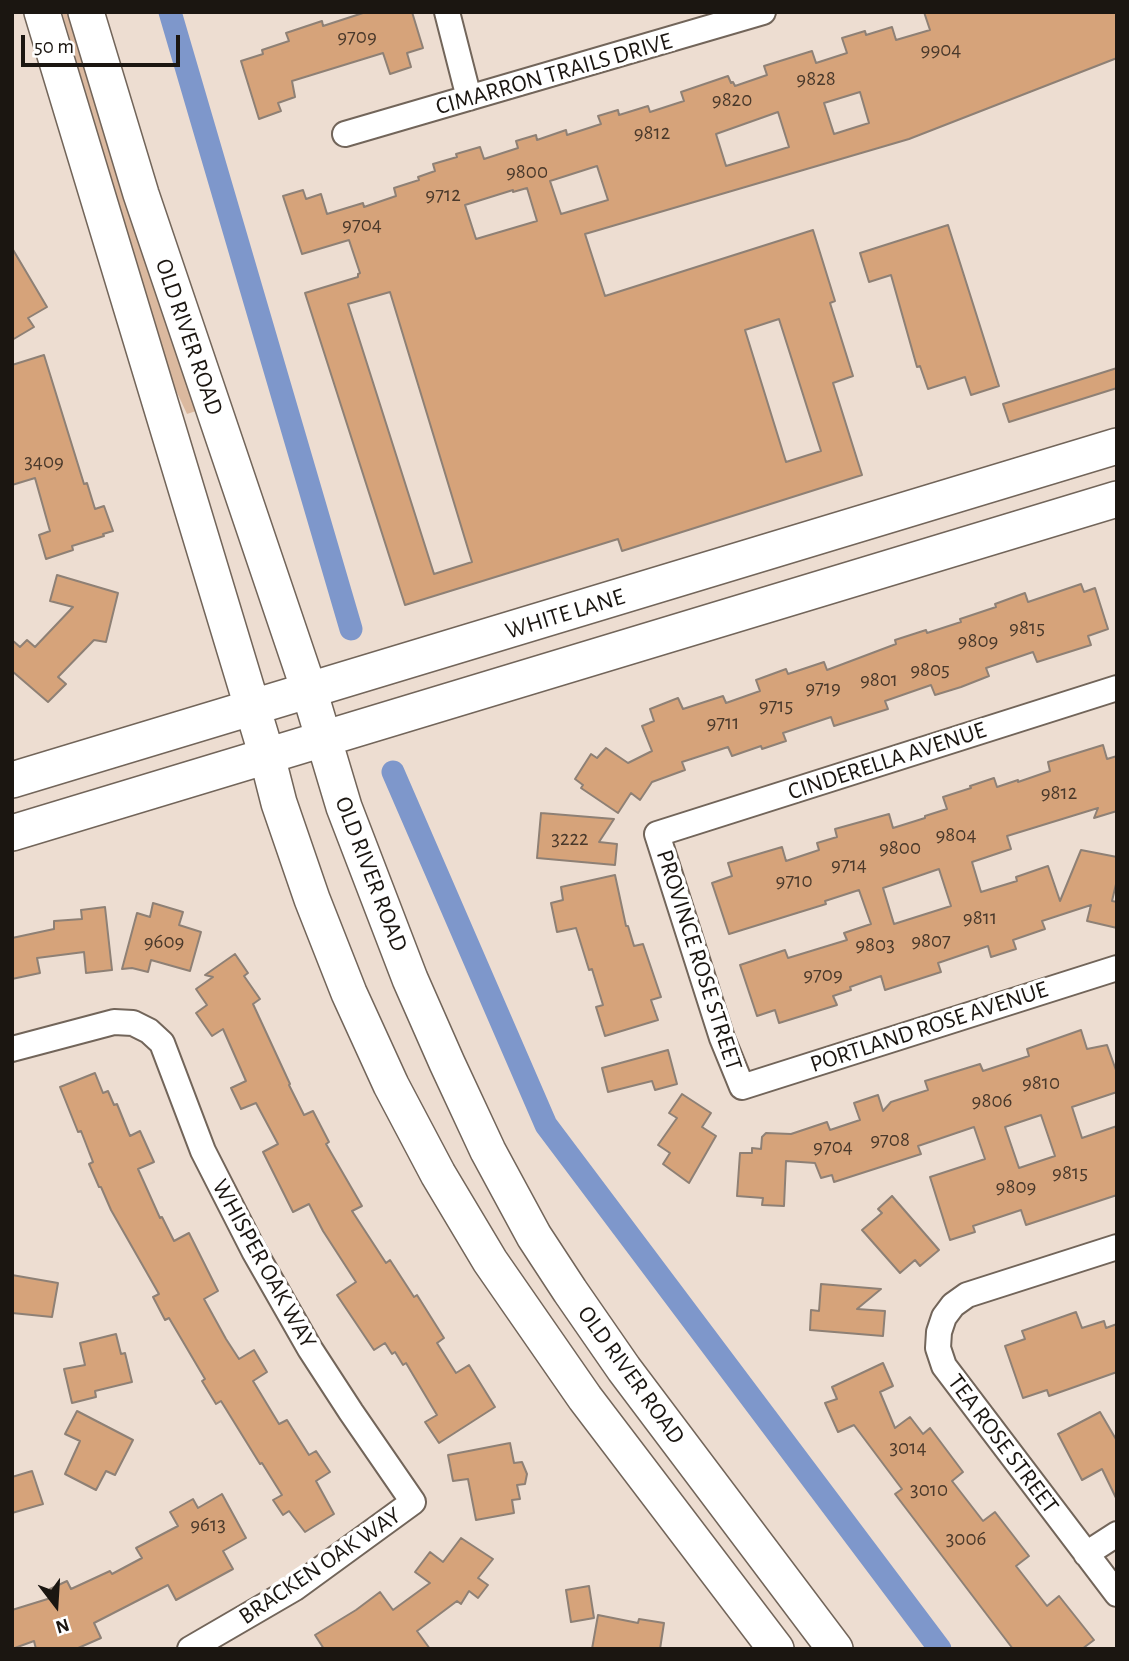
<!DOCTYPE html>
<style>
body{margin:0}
#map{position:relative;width:1129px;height:1661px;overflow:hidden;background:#edddd1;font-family:"Alegreya Sans",sans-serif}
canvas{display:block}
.frame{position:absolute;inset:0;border:14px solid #1b1611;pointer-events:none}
.north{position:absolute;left:21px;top:1570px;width:70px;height:70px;-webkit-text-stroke:5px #fff;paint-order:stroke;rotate:163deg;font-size:19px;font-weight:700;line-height:28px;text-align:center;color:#1b1611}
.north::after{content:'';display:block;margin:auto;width:24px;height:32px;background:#1b1611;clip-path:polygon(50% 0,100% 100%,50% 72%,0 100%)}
.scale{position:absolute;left:21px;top:35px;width:159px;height:32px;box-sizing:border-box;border:4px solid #1b1611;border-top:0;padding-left:9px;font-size:21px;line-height:24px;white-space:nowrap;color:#1b1611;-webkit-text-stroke:5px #fff;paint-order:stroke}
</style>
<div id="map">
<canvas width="1129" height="1661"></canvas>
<div class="frame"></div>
<div class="north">N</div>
<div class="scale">50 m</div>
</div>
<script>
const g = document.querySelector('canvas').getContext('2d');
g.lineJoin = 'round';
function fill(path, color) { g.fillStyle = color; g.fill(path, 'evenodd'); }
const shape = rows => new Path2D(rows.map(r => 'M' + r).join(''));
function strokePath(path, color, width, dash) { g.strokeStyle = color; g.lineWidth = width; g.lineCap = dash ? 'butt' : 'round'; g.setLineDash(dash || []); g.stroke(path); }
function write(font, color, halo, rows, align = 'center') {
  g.font = font + ' "Alegreya Sans",sans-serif'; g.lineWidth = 7; g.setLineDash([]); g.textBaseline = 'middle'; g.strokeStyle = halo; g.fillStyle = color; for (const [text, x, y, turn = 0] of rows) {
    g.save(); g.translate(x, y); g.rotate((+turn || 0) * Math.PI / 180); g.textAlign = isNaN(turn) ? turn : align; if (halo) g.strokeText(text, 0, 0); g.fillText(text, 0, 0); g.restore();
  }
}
const green = shape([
 [62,12,71,12,196,411,187,414,167,371]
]);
const canal = shape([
 [170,12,351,629],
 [393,772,546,1125,940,1649]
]);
const building = shape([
 [366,12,412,12,423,48,407,53,411,67,390,74,383,53,292,81,295,97,278,103,281,111,259,119,241,61,263,54,262,50,289,41,286,33,322,21,323,26,366,12],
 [924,12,1117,12,1117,58,909,139,585,234,605,296,813,230,835,301,830,303,853,376,833,383,862,475,622,551,618,539,405,605,305,293,358,277,358,274,360,273,349,240,302,254,283,196,303,190,306,199,321,194,327,214,363,203,364,207,396,196,394,188,419,180,418,177,435,171,433,164,457,157,456,154,480,147,484,159,518,148,516,141,536,135,537,140,566,130,567,135,601,124,598,116,618,110,619,115,648,106,650,112,684,101,681,92,728,76,731,83,733,82,735,86,767,75,764,66,812,51,816,63,847,53,842,38,865,31,866,35,892,27,896,40,930,30,924,12],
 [860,92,869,123,834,134,824,103,860,92],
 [778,112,789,147,726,166,716,134,778,112],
 [597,166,608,200,561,214,550,181,597,166],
 [527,188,537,221,476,239,465,205,513,190,513,192,527,188],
 [390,292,472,562,434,574,348,304,390,292],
 [779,319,821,451,786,462,745,330,779,319],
 [948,225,999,386,971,395,965,377,928,389,920,366,917,367,891,275,869,282,860,253,948,225],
 [12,248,47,307,28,318,34,327,12,340,12,248],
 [44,355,84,484,87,483,95,509,104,506,113,531,103,534,104,536,72,546,73,550,46,559,39,535,50,531,35,478,12,485,12,365,44,355],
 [1117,368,1117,388,1009,422,1003,404,1117,368],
 [57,575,118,593,106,642,94,640,58,677,66,684,48,702,12,671,12,640,20,647,27,640,35,647,73,607,50,601,57,575],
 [1081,584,1084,592,1095,588,1108,629,1088,636,1091,645,1037,662,1033,652,986,668,989,676,961,687,935,695,931,685,885,701,888,709,834,726,831,717,783,733,786,741,762,749,761,746,732,756,728,747,682,762,685,770,652,782,640,800,631,793,618,813,581,788,583,785,575,779,591,754,597,758,606,748,628,763,652,751,642,726,654,721,650,709,678,698,683,709,723,696,726,703,760,691,756,680,786,669,788,674,824,662,827,670,896,644,895,640,926,630,927,633,961,622,960,619,996,607,995,604,1025,593,1028,602,1081,584],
 [1103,745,1107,759,1117,756,1117,811,1094,818,1098,808,1007,836,1011,849,972,862,981,892,1017,881,1016,877,1048,866,1060,901,1081,850,1117,857,1117,880,1112,901,1117,902,1117,928,1087,921,1091,905,1042,921,1045,929,1013,940,1016,949,991,957,988,946,938,963,941,972,885,990,881,976,850,987,851,990,833,996,837,1005,779,1023,775,1010,757,1016,740,965,785,950,788,958,847,940,844,933,871,924,859,890,825,901,826,904,729,934,712,883,732,876,728,863,782,847,786,861,819,850,817,843,837,837,835,829,889,814,893,828,925,818,925,816,947,809,943,797,971,788,970,786,994,778,997,787,1018,780,1018,782,1050,771,1048,762,1103,745],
 [939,869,951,906,894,924,883,888,939,869],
 [541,813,614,819,599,842,617,844,615,865,537,858,541,813],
 [615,875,626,926,628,926,634,946,643,944,661,997,651,1000,658,1020,605,1036,596,1007,603,1005,592,969,589,970,576,928,557,932,551,903,563,900,561,887,615,875],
 [153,903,183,912,179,925,201,932,190,971,151,960,148,972,132,968,122,969,137,913,150,917,153,903],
 [105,907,112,970,86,973,84,952,37,958,40,973,12,979,12,938,54,929,54,921,82,919,81,910,105,907],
 [235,954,248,973,244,976,260,999,253,1004,290,1084,289,1085,304,1115,313,1111,329,1142,326,1144,362,1206,352,1211,386,1263,390,1260,414,1297,417,1295,444,1338,437,1343,456,1373,469,1365,495,1407,439,1443,425,1422,437,1415,406,1363,403,1365,395,1352,392,1354,385,1343,374,1350,337,1295,356,1282,323,1231,309,1204,293,1212,263,1152,278,1144,256,1103,241,1109,231,1088,246,1081,223,1029,212,1036,196,1013,207,1005,196,989,213,977,205,975,235,954],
 [1081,1030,1087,1049,1107,1045,1117,1073,1117,1092,1072,1107,1082,1138,1117,1126,1117,1195,1026,1225,1021,1210,973,1226,975,1232,950,1240,930,1177,985,1159,974,1127,918,1146,921,1154,834,1182,832,1175,821,1178,815,1163,786,1161,784,1206,762,1205,763,1198,737,1196,740,1153,752,1153,752,1148,761,1149,762,1137,766,1133,791,1134,827,1122,830,1130,860,1120,854,1103,878,1095,883,1111,891,1102,928,1090,925,1081,980,1064,983,1071,1029,1056,1027,1049,1081,1030],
 [1041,1115,1055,1156,1019,1168,1005,1127,1041,1115],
 [668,1050,677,1084,655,1090,652,1081,608,1092,602,1068,668,1050],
 [95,1073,103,1093,108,1091,114,1105,117,1104,130,1136,140,1131,154,1162,138,1169,160,1218,162,1217,174,1241,189,1233,218,1291,204,1299,226,1339,239,1359,254,1350,267,1372,253,1381,279,1424,287,1420,309,1455,316,1451,330,1472,316,1481,334,1514,305,1532,289,1511,283,1515,273,1500,282,1495,262,1463,260,1464,221,1401,216,1404,202,1381,205,1379,169,1318,165,1320,153,1297,159,1294,111,1210,101,1187,99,1187,89,1164,93,1162,81,1131,78,1132,60,1087,95,1073],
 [682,1094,711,1113,702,1127,716,1136,689,1183,663,1164,670,1153,658,1145,677,1118,669,1113,682,1094],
 [892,1196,939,1250,920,1266,915,1260,900,1273,862,1230,882,1213,878,1209,892,1196],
 [12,1275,58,1283,52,1317,12,1313,12,1275],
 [821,1284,881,1289,857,1309,885,1311,883,1336,810,1330,811,1310,819,1311,821,1284],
 [1076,1312,1082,1328,1104,1321,1106,1328,1117,1324,1117,1372,1049,1396,1047,1390,1023,1398,1005,1346,1025,1339,1022,1331,1076,1312],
 [116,1334,121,1354,125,1353,132,1382,95,1391,96,1397,72,1403,64,1369,85,1365,80,1343,116,1334],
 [883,1363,893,1386,880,1392,895,1428,910,1417,923,1434,930,1428,963,1472,952,1481,983,1521,995,1512,1029,1556,1016,1566,1047,1606,1059,1596,1094,1640,1082,1649,1013,1649,895,1494,902,1489,854,1425,838,1432,825,1403,837,1399,832,1387,883,1363],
 [77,1411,133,1440,115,1475,106,1471,96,1490,65,1474,80,1441,65,1434,77,1411],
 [1100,1412,1117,1441,1117,1500,1102,1469,1082,1480,1058,1434,1100,1412],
 [510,1443,514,1463,522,1462,527,1474,525,1484,517,1485,520,1499,512,1500,514,1513,476,1520,468,1479,453,1481,448,1455,510,1443],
 [32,1471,43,1504,12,1513,12,1477,32,1471],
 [222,1494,246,1538,223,1551,233,1569,176,1600,168,1585,94,1623,101,1638,76,1649,36,1649,34,1641,12,1649,12,1610,54,1597,50,1589,67,1581,71,1589,110,1571,112,1574,142,1558,136,1548,178,1526,170,1512,193,1499,198,1508,222,1494],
 [461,1538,493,1559,478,1578,488,1585,478,1598,469,1591,461,1604,457,1601,417,1631,430,1649,324,1649,315,1635,356,1610,380,1592,393,1610,430,1583,415,1572,430,1552,443,1562,461,1538],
 [589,1586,594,1618,571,1622,566,1590,589,1586],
 [598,1615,638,1623,639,1619,664,1623,660,1649,592,1649,598,1615]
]);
const minor = shape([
 [447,12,469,98],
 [345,134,763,12],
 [1117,688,657,834,722,1038,742,1087,1117,968],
 [12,1049,114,1022,133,1023,149,1031,162,1043,203,1151,254,1251,310,1349,351,1412,413,1502,295,1588,190,1649],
 [1117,1247,967,1295,953,1305,944,1317,939,1332,938,1348,944,1366,1117,1594],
 [1086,1554,1117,1534]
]);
const secondary = shape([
 [42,12,267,756,279,803,312,899,349,993,391,1085,438,1174,490,1261,585,1398,776,1649],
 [86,12,141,194,309,690,344,807,410,979,447,1063,488,1151,534,1236,570,1291,624,1369,835,1649],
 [12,780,1117,446],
 [12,833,1117,499]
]);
const numberNames = [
 ["9709",357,37],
 ["9904",941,50],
 ["9828",816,79],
 ["9820",732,100],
 ["9812",652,133],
 ["9800",527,172],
 ["9712",443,195],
 ["9704",362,225],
 ["3409",44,462],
 ["9815",1027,628],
 ["9809",978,641],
 ["9805",930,670],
 ["9801",879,680],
 ["9719",823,688],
 ["9715",776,706],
 ["9711",723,723],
 ["9812",1059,793],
 ["9804",956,835],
 ["3222",570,839],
 ["9800",900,848],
 ["9714",849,865],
 ["9710",794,881],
 ["9811",980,918],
 ["9807",931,941],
 ["9609",164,942],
 ["9803",875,945],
 ["9709",823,975],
 ["9810",1041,1083],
 ["9806",992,1101],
 ["9708",890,1140],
 ["9704",833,1147],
 ["9815",1070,1173],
 ["9809",1016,1187],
 ["3014",908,1448],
 ["3010",929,1490],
 ["9613",208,1525],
 ["3006",966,1539]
];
const streetNames = [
 ["CIMARRON TRAILS DRIVE",554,74,-16],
 ["OLD RIVER ROAD",189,337,71],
 ["WHITE LANE",565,614,-17],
 ["CINDERELLA AVENUE",887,761,-18],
 ["OLD RIVER ROAD",371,874,69],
 ["PROVINCE ROSE STREET",699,960,72],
 ["PORTLAND ROSE AVENUE",929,1027,-18],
 ["WHISPER OAK WAY",264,1264,61],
 ["OLD RIVER ROAD",631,1375,54],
 ["TEA ROSE STREET",1003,1444,53],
 ["BRACKEN OAK WAY",320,1566,-34]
];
fill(green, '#dbb99f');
strokePath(canal, '#7e97cb', 23);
fill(building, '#d6a37a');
strokePath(building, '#8e8075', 2);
strokePath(minor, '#72655a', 28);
strokePath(secondary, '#72655a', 38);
strokePath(minor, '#fff', 24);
strokePath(secondary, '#fff', 35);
write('21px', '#4a392b', null, numberNames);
write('24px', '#1b1611', '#fff', streetNames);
</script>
